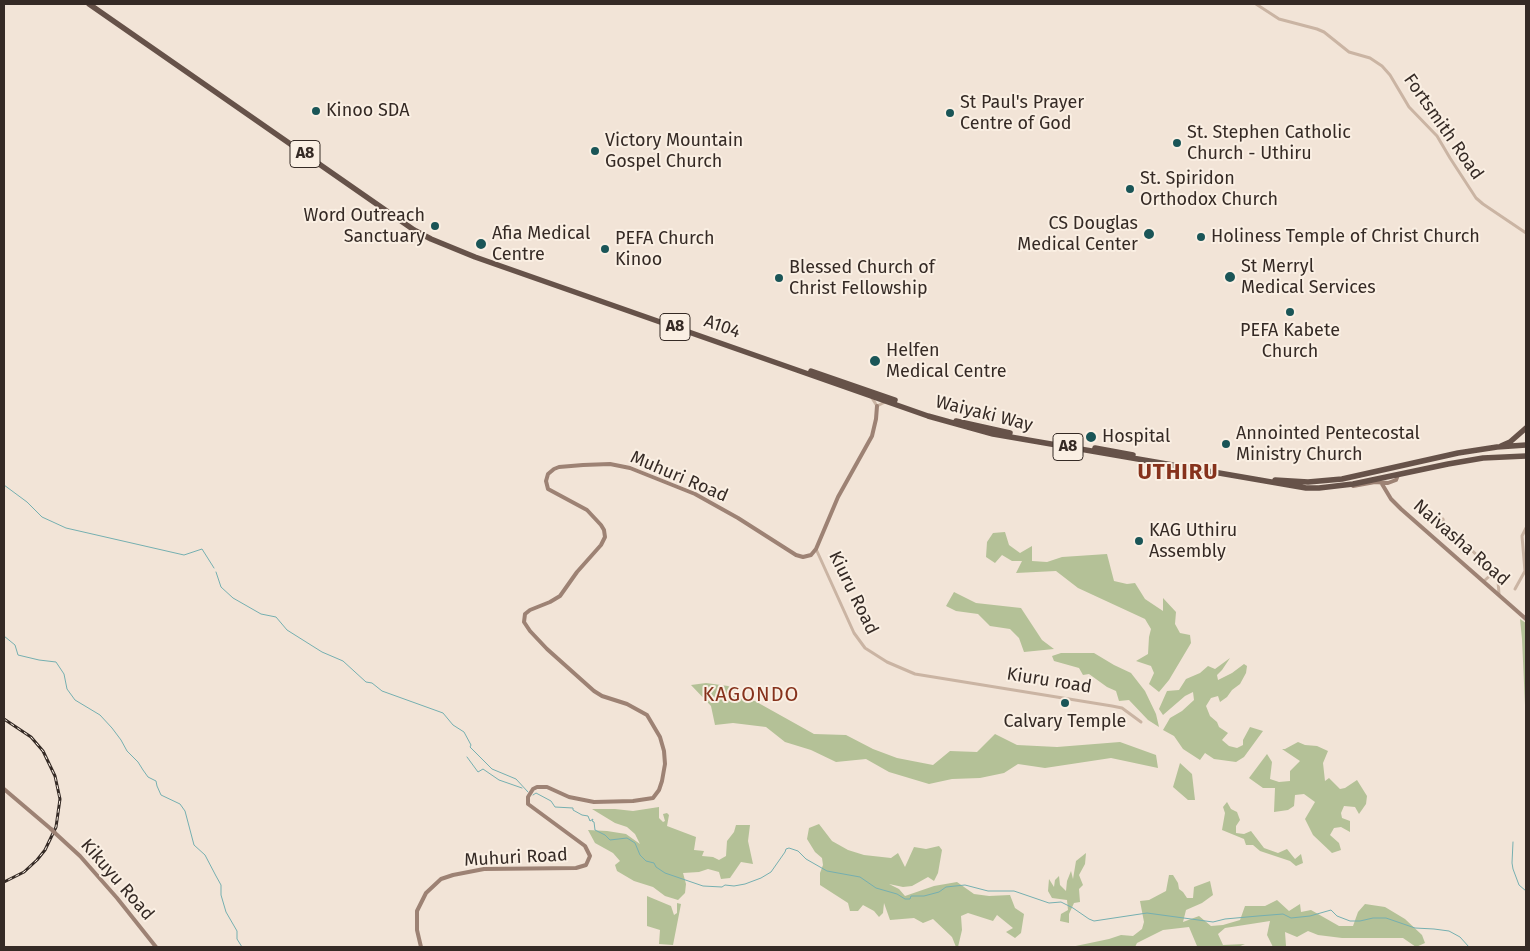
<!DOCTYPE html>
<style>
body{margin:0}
#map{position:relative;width:1530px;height:951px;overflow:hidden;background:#f2e4d7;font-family:"Fira Sans",sans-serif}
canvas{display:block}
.frame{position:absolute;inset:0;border:5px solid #352a25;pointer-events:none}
</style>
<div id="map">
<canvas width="1530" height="951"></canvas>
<div class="frame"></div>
</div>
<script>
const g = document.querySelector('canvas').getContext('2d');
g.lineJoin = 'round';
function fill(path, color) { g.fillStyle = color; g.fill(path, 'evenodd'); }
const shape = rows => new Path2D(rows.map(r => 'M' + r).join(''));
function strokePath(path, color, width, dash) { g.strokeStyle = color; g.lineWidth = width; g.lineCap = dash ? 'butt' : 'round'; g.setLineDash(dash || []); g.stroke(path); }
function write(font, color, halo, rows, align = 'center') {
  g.font = font + ' "Fira Sans",sans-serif'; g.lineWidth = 4; g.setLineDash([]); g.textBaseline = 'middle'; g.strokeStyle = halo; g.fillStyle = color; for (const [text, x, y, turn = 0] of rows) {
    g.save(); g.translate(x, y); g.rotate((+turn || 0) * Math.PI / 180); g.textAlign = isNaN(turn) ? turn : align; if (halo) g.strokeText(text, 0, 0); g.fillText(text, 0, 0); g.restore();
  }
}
const green = shape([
 [1005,532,1009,545,1020,553,1032,546,1032,561,1047,562,1062,557,1107,554,1114,581,1127,584,1135,583,1145,599,1163,611,1163,598,1176,612,1175,624,1180,633,1190,635,1191,643,1169,680,1159,692,1149,684,1154,673,1151,666,1136,661,1148,654,1149,637,1151,629,1145,619,1078,588,1056,571,1016,573,1022,561,1012,561,1002,555,995,563,986,557,987,542,993,533],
 [954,592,976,603,1021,608,1042,640,1054,649,1024,652,1019,638,1010,629,990,626,978,614,956,611,946,606],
 [1520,619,1526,623,1526,727,1522,639],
 [1061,653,1094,653,1114,665,1131,673,1145,691,1156,714,1159,727,1148,720,1129,700,1119,701,1116,691,1107,687,1089,674,1083,675,1079,668,1054,661,1052,656],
 [1230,658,1222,670,1217,675,1218,680,1232,673,1244,664,1247,666,1246,673,1240,684,1232,690,1227,697,1220,702,1218,696,1211,698,1206,706,1210,716,1217,722,1219,727,1228,733,1222,740,1229,746,1237,748,1243,745,1243,740,1250,727,1263,731,1244,757,1236,762,1214,759,1205,753,1200,760,1183,749,1174,736,1163,730,1170,718,1182,711,1194,700,1193,692,1185,696,1163,715,1159,709,1167,691,1179,690,1186,679,1200,673,1208,666,1215,669],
 [706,683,728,686,814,734,846,735,873,749,897,758,933,765,950,751,977,752,995,734,1017,745,1057,747,1120,742,1156,755,1158,768,1111,758,1045,768,1018,764,1004,773,980,778,952,779,929,784,889,772,866,759,836,762,811,750,785,742,766,727,733,723,715,725,711,706,691,685],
 [1298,742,1305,745,1317,746,1328,751,1323,763,1325,781,1329,778,1340,789,1345,788,1357,780,1367,796,1366,804,1359,814,1355,807,1344,806,1341,813,1342,818,1350,821,1350,832,1341,827,1334,828,1330,835,1339,843,1341,850,1332,853,1313,835,1305,819,1315,802,1304,794,1295,795,1294,806,1288,810,1274,812,1275,788,1263,788,1249,778,1267,754,1272,762,1270,779,1279,782,1290,781,1290,771,1300,761,1282,749,1285,749],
 [1180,763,1192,774,1195,800,1188,800,1173,787],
 [1227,802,1231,809,1237,812,1240,820,1236,826,1236,833,1244,834,1251,831,1264,848,1278,853,1287,849,1295,859,1301,854,1303,863,1296,866,1290,861,1260,851,1253,845,1246,845,1244,839,1222,830,1225,813,1223,807],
 [659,807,659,818,663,822,665,821,663,814,667,813,669,815,667,826,696,837,694,850,704,851,702,856,713,857,719,860,726,856,727,841,734,832,736,825,750,825,748,841,753,864,741,862,730,878,721,879,719,872,708,869,699,872,683,873,686,884,685,893,678,900,665,896,653,887,634,881,617,871,615,865,620,861,613,853,595,843,588,830,607,831,626,834,640,844,635,834,627,827,615,823,592,809,615,809,633,811],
 [819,824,832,841,848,850,864,855,891,858,898,853,905,867,914,847,926,849,939,846,942,850,938,873,934,881,928,877,912,886,903,887,889,884,899,889,905,896,934,886,957,882,974,894,989,896,1010,895,1015,908,1024,914,1021,933,1015,938,1006,932,1013,928,997,915,993,921,968,913,961,916,962,930,958,947,956,947,952,937,933,919,923,923,914,918,890,920,884,903,883,913,879,917,874,911,863,905,858,911,850,911,848,903,820,885,820,873,823,865,822,858,815,852,807,839,809,828],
 [1086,853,1085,864,1079,875,1083,885,1079,889,1080,902,1074,903,1069,914,1069,923,1060,921,1061,914,1068,910,1067,900,1052,898,1048,891,1049,879,1054,887,1055,880,1059,876,1060,885,1066,891,1067,881,1071,871,1073,879,1076,861],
 [1169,875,1173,875,1178,883,1179,889,1183,892,1187,898,1193,898,1194,887,1210,881,1213,895,1202,903,1186,910,1183,922,1199,916,1211,926,1223,925,1240,920,1245,906,1265,906,1277,900,1289,911,1300,904,1301,912,1311,910,1339,926,1353,926,1358,912,1365,904,1385,907,1405,919,1422,935,1425,943,1416,947,1403,938,1342,938,1318,935,1308,931,1297,937,1285,932,1286,946,1273,947,1267,935,1270,921,1225,928,1218,934,1223,945,1245,944,1238,947,1197,946,1189,927,1163,930,1137,943,1135,947,1071,947,1109,939,1121,935,1133,936,1142,929,1144,922,1140,901,1149,900,1166,891],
 [647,896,671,906,674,915,677,913,677,903,681,904,673,945,659,944,660,930,647,926]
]);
const stream = shape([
 [4,485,27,502,42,517,66,528,184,555,202,549,214,568],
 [216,572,221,587,233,598,261,614,276,617,287,630,322,652,343,661,366,682,372,683,382,691,443,713,453,725,464,732,471,745,470,747,492,769,516,779,528,792],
 [4,636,15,645,18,655,39,660,56,662,64,674,67,689,75,700,100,715,112,728,121,740,127,751,138,762,143,770,148,777,156,781,157,786,161,795,180,804,185,811,194,845,205,855,216,876,221,885,221,895,226,912,237,931,237,939,242,947],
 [467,757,478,772,483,769,499,780,522,788],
 [533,795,536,793,551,801,555,807,573,808,573,810,582,815,588,816,590,821,593,819,592,821,594,822,595,830,605,835,610,840,627,838,635,843,640,855,646,861,654,863,656,867,665,873,703,886,722,887,725,885,734,886,745,884,761,878,771,872,785,852,786,849,789,848,798,851,806,859,827,871,860,877,876,888,897,894,905,899,910,899,911,896,924,896,939,892,946,887,965,885,988,891,1014,891,1049,903,1061,902,1073,908,1089,919,1094,921,1147,913,1213,922,1225,919,1258,916,1283,914,1291,918,1310,916,1331,910,1337,916,1350,921,1360,921,1373,918,1386,918,1415,928,1434,929,1449,931,1460,937,1469,947],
 [1513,842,1512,863,1513,869,1519,885,1526,891]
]);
const tertiary = shape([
 [1256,4,1279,19,1317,29,1324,32,1349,52,1370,58,1382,66,1390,75,1409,107,1437,136,1450,158,1476,198,1483,204,1526,233],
 [872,398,877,406,885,402],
 [1443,519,1444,523,1494,572,1498,581,1499,594],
 [816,549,854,633,865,648,887,662,915,674,1112,706,1122,708,1141,722],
 [1484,581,1494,572],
 [1515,589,1525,571,1522,536,1526,528]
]);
const secondary = shape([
 [1382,484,1391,499,1401,509,1526,619],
 [1353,486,1375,482,1388,483,1396,480,1398,475],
 [4,789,51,829],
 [55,833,80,856,117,898,156,947],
 [421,947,417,930,417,911,426,893,441,879,453,875,484,869,576,868,586,865,590,856,585,846,528,804,528,797,533,789,537,787,547,787,569,797,594,802,633,801,653,798,659,790,662,781,665,764,664,751,660,737,647,715,627,704,602,696,594,691,547,649,530,631,524,622,525,614,530,610,550,602,560,596,577,572,601,545,605,537,604,530,601,525,587,510,548,489,546,481,548,474,554,469,559,467,583,465,610,464,630,468,695,494,738,518,796,555,803,557,811,555,816,549,838,497,872,436,876,419,877,406]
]);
const trunk = shape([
 [89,4,414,230,431,239,475,257,928,416,993,434,1306,488,1319,488,1353,484,1448,464,1483,458,1526,456],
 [811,371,895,400],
 [956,421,1010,433],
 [1501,446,1510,442,1526,428],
 [1095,448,1133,455],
 [1275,480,1308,482,1342,479,1458,453,1497,447,1526,445]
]);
const rail = shape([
 [4,719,31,737,43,751,55,776,60,799,56,827,45,850,37,860,24,872,4,882]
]);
const secondaryBridge = shape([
 [51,829,55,833]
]);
const markers = [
 [316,111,5,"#1a5557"],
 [950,113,5,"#1a5557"],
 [1177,143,5,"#1a5557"],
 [595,151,5,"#1a5557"],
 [1130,189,5,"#1a5557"],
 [435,226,5,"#1a5557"],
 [1149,234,6,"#1a5557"],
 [1201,237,5,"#1a5557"],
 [481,244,6,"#1a5557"],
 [605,249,5,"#1a5557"],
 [1230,277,6,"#1a5557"],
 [779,278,5,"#1a5557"],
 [1290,312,5,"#1a5557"],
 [875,361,6,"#1a5557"],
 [1091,437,6,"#1a5557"],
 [1226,444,5,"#1a5557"],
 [1139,541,5,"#1a5557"],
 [1065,703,5,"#1a5557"]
];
const shields = [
 [305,154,30],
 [675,327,30],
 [1068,447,30]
];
const shieldNames = [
 ["A8",305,154],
 ["A8",675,327],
 ["A8",1068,447]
];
const poiNames = [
 ["St Paul's Prayer",960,103],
 ["Centre of God",960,124],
 ["Kinoo SDA",326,111],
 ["St. Stephen Catholic",1187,133],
 ["Church - Uthiru",1187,154],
 ["Victory Mountain",605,141],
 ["Gospel Church",605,162],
 ["St. Spiridon",1140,179],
 ["Orthodox Church",1140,200],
 ["Word Outreach",425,216,"right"],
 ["Sanctuary",425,237,"right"],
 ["CS Douglas",1138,224,"right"],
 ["Medical Center",1138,245,"right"],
 ["Afia Medical",492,234],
 ["Centre",492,255],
 ["Holiness Temple of Christ Church",1211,237],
 ["PEFA Church",615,239],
 ["Kinoo",615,260],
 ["St Merryl",1241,267],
 ["Medical Services",1241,288],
 ["Blessed Church of",789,268],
 ["Christ Fellowship",789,289],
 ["PEFA Kabete",1290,331,"center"],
 ["Church",1290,352,"center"],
 ["Helfen",886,351],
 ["Medical Centre",886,372],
 ["Annointed Pentecostal",1236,434],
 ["Ministry Church",1236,455],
 ["Hospital",1102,437],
 ["KAG Uthiru",1149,531],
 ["Assembly",1149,552],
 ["Calvary Temple",1065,722,"center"]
];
const streetNames = [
 ["Fortsmith Road",1443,127,55],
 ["A104",722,327,19],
 ["Waiyaki Way",984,414,14],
 ["Muhuri Road",679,477,23],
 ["Naivasha Road",1461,543,41],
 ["Kiuru Road",853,593,64],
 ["Kiuru road",1049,681,9],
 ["Muhuri Road",516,858,-3],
 ["Kikuyu Road",117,880,49]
];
const quarterNames = [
 ["KAGONDO",751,695]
];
const districtNames = [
 ["UTHIRU",1178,473]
];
fill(green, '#b4c197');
strokePath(stream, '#75afb0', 1);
strokePath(tertiary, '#cab4a3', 3);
strokePath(secondary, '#9d8274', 4);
strokePath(trunk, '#665249', 5.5);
strokePath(rail, '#352a25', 3);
strokePath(rail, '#faefe3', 1, [4]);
strokePath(secondaryBridge, '#9d8274', 4);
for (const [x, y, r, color] of markers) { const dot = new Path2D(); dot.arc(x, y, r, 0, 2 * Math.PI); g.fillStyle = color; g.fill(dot); strokePath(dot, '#faefe3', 2); }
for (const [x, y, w] of shields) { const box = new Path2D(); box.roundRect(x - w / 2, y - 13.5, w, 27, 4); g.fillStyle = '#faefe3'; g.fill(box); strokePath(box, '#352a25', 1); }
write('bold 16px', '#352a25', null, shieldNames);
write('18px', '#352a25', '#faefe3', poiNames, 'left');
write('18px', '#352a25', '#faefe3', streetNames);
g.letterSpacing = '1px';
write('20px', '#86321c', '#faefe3', quarterNames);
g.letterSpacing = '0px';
g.letterSpacing = '1px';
write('bold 22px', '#86321c', '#faefe3', districtNames);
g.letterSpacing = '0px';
</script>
